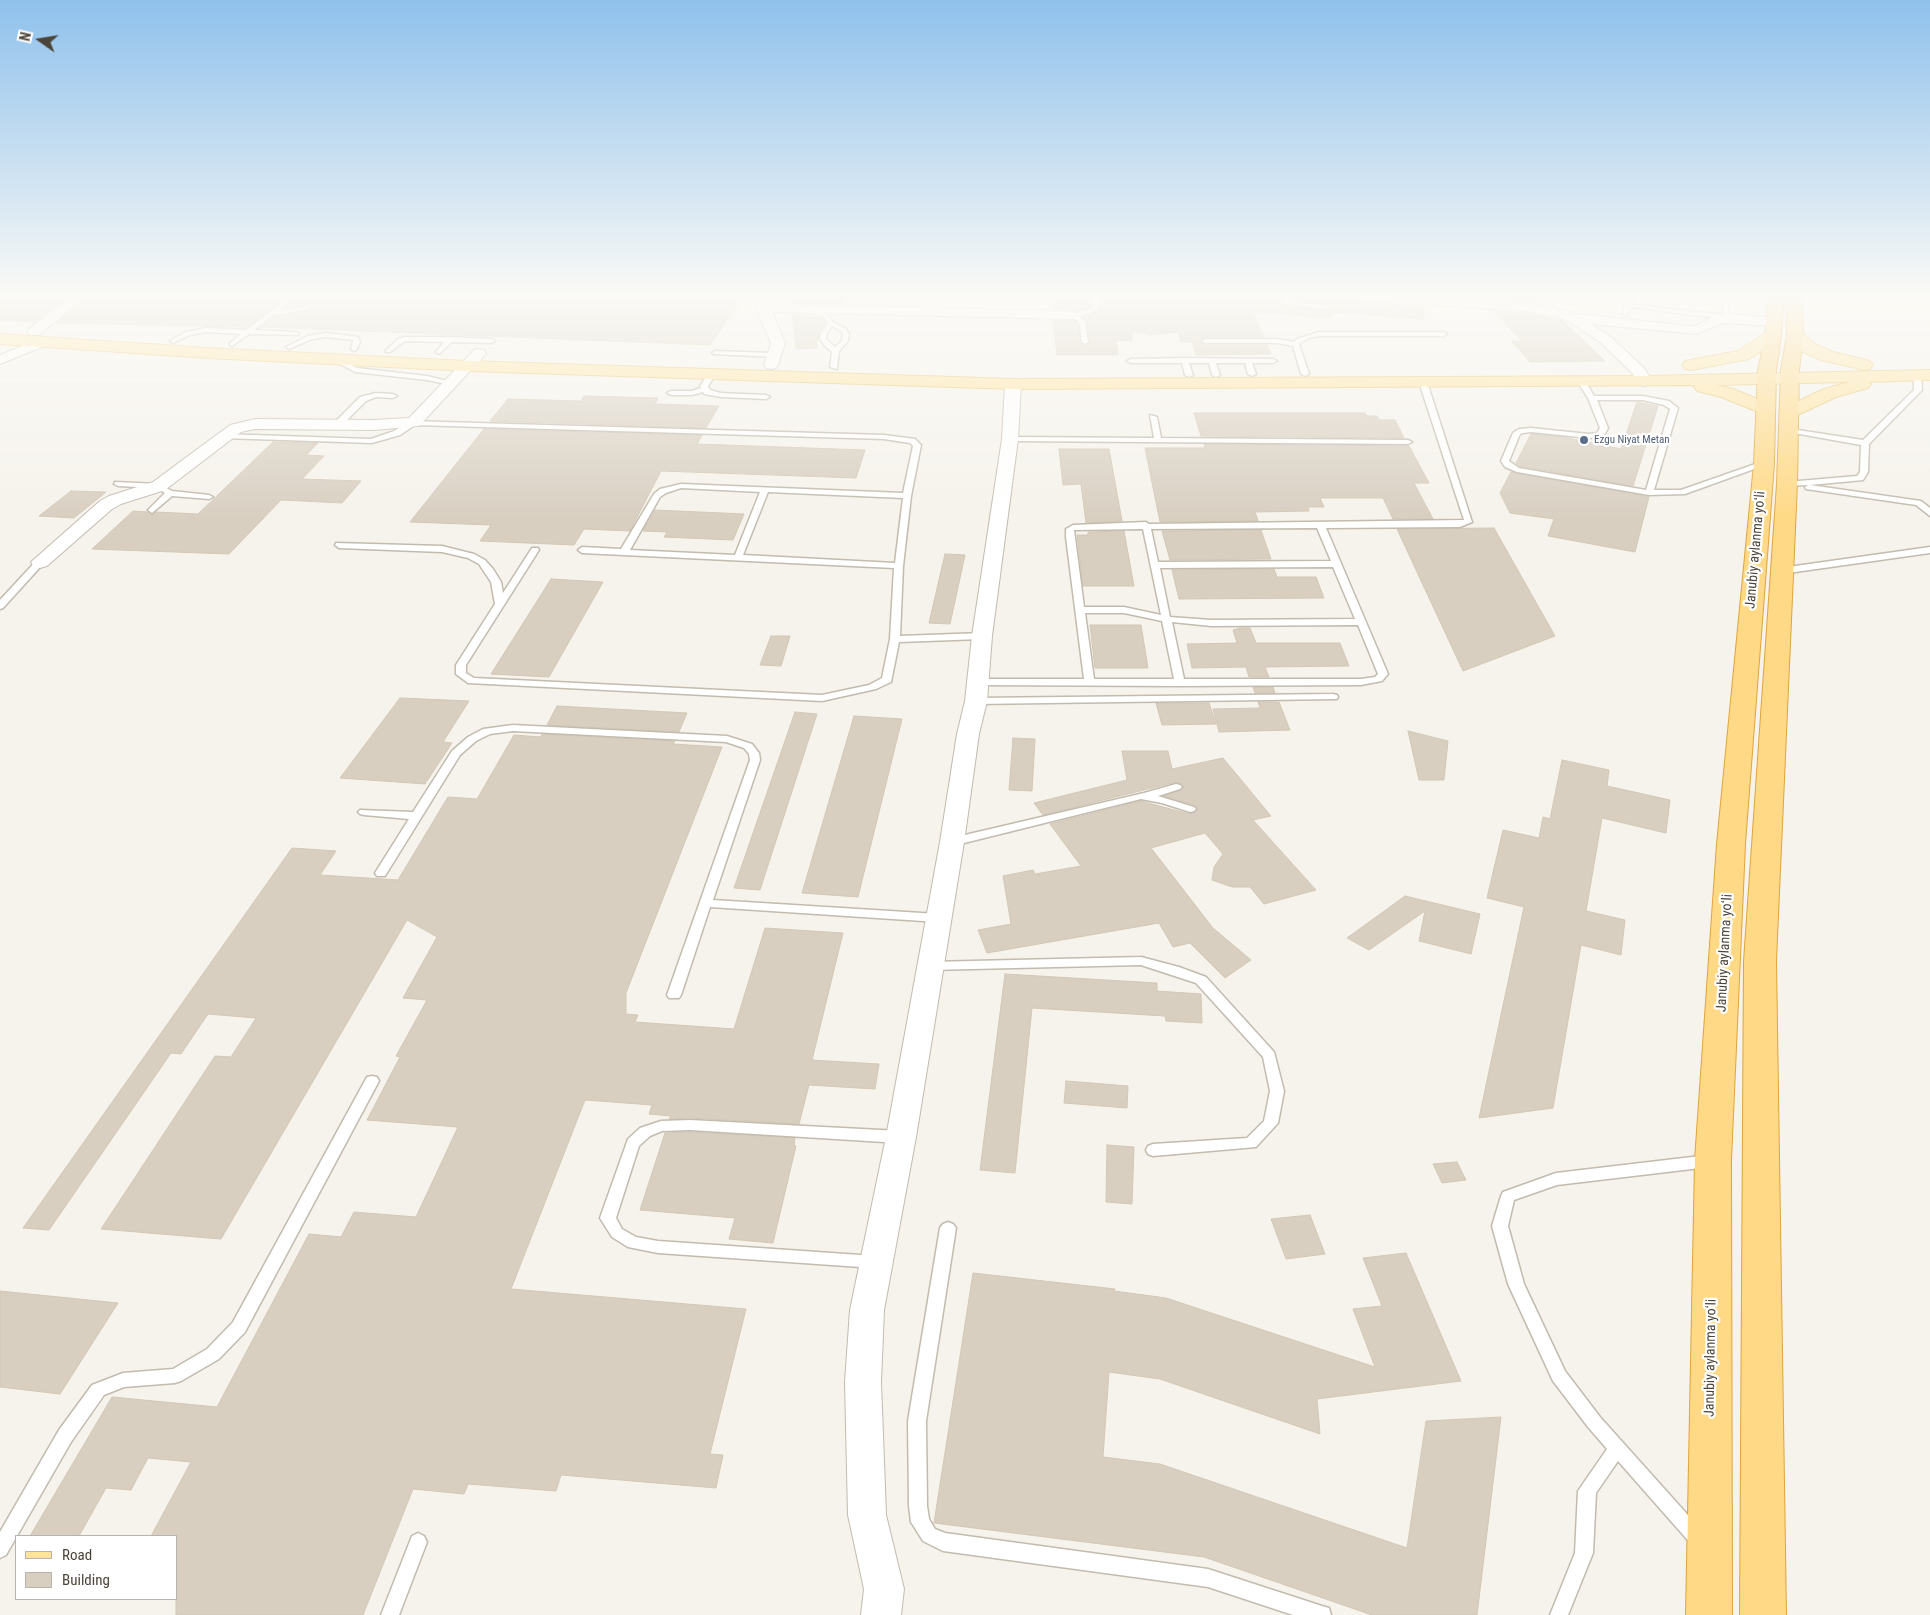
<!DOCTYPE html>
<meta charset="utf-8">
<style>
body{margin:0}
#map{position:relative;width:1930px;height:1615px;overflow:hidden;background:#f6f3ec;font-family:"Roboto Condensed",sans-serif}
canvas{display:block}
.legend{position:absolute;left:15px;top:1535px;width:162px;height:65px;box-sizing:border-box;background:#fff;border:1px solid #b7b4b0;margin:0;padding:6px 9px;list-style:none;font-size:15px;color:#4b4439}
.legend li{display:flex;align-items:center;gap:10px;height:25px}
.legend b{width:25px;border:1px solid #b7b4b0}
.north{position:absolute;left:15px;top:15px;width:50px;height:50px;-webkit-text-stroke:4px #fff;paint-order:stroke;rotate:283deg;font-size:14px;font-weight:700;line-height:20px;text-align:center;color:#4b4439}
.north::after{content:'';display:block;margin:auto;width:18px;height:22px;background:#4b4439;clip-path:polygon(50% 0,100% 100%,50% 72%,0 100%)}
</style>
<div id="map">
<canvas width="1930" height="1615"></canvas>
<ul class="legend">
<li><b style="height:6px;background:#ffe39c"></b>Road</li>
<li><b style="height:14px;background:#d8cfc1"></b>Building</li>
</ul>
<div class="north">N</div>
</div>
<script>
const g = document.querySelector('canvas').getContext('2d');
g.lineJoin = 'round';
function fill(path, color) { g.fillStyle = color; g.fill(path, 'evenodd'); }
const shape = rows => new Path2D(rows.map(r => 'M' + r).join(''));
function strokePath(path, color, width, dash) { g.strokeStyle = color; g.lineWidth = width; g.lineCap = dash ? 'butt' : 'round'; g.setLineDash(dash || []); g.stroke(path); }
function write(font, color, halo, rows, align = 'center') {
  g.font = font + ' "Roboto Condensed",sans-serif'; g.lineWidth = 4.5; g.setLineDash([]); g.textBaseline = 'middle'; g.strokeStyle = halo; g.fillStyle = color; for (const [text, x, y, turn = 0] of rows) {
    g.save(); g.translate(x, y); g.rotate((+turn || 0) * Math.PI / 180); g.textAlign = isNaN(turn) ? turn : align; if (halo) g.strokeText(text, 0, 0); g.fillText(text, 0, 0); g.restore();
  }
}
const building = shape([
 [0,294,71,294,35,322,0,320,0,294],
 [91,294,661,294,680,295,689,300,740,302,710,345,261,327,273,318,314,309,309,304,284,308,292,301,289,296,247,327,56,323,83,301,186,303,191,300,186,295,91,294],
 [1051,294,1091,294,1091,307,1075,311,1071,309,1052,309,1051,294],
 [1101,294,1258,294,1283,296,1281,303,1288,307,1327,311,1331,309,1332,306,1327,303,1291,300,1295,294,1318,294,1327,300,1424,306,1424,319,1332,312,1332,318,1253,312,1264,337,1205,337,1200,342,1205,345,1267,345,1271,354,1196,355,1192,342,1180,342,1179,332,1153,335,1132,331,1132,341,1116,340,1118,355,1057,355,1053,320,1073,320,1077,323,1080,342,1086,346,1090,342,1087,321,1083,317,1091,316,1100,311,1101,294],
 [1477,294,1536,295,1544,303,1481,298,1477,294],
 [791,298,846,300,845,304,791,303,791,298],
 [1493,311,1523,313,1562,320,1605,361,1530,362,1511,341,1522,341,1493,311],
 [792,314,822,318,826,323,819,332,818,340,816,340,817,348,796,349,792,314],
 [584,396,658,398,655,404,719,406,706,428,490,421,508,399,581,401,584,396],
 [1637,402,1658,406,1633,486,1520,466,1516,463,1531,434,1563,437,1621,449,1637,402],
 [1194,413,1365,413,1367,416,1377,416,1379,420,1395,420,1404,438,1201,436,1194,413],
 [484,429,702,435,697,444,865,450,856,478,661,471,630,531,584,529,574,545,480,541,491,525,410,522,484,429],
 [273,442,318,443,306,455,324,456,302,479,361,481,342,503,281,500,229,554,92,549,133,511,148,512,152,515,156,512,198,514,273,442],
 [1204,444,1409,446,1429,483,1414,483,1433,519,1393,519,1383,498,1320,498,1324,507,1308,507,1309,511,1255,512,1258,521,1160,522,1145,448,1205,448,1204,444],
 [1059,449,1109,449,1122,521,1086,523,1081,484,1063,485,1059,449],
 [1511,472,1649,497,1635,552,1548,536,1554,519,1510,513,1500,493,1511,472],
 [71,491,106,492,74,518,39,516,71,491],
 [655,510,744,514,733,540,664,537,667,532,643,531,655,510],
 [1494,528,1555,636,1463,671,1397,529,1494,528],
 [1261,530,1271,559,1170,560,1162,531,1261,530],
 [1124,531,1134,586,1083,586,1077,535,1088,535,1088,532,1124,531],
 [945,554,965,555,950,624,929,623,945,554],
 [1274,569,1277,577,1316,577,1324,598,1179,599,1172,570,1274,569],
 [551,579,603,582,549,677,491,674,551,579],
 [1090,625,1141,625,1148,668,1095,668,1090,625],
 [1240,628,1250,628,1256,643,1340,643,1349,666,1265,667,1269,677,1249,677,1246,667,1192,668,1187,644,1237,643,1233,630,1240,628],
 [771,636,790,636,781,666,760,665,771,636],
 [1253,687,1273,687,1275,693,1255,693,1253,687],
 [400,698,469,701,443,742,452,743,425,784,340,778,400,698],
 [1258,702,1279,702,1290,730,1219,732,1213,709,1260,708,1258,702],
 [1156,703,1209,703,1216,724,1162,725,1156,703],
 [557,706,687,713,679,732,547,725,557,706],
 [795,712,817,714,760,890,734,888,795,712],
 [854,716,902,719,858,897,802,893,854,716],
 [1408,731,1448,741,1444,780,1419,780,1408,731],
 [542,734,675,741,673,744,722,747,626,993,626,1014,638,1015,635,1022,734,1029,765,928,843,933,812,1060,879,1064,875,1089,809,1085,799,1124,690,1118,669,1119,671,1116,649,1114,652,1105,585,1100,511,1289,746,1309,710,1454,723,1455,716,1488,561,1475,556,1491,468,1484,464,1494,413,1489,363,1615,176,1615,176,1536,151,1536,191,1462,148,1458,131,1490,106,1488,79,1536,30,1536,112,1397,217,1407,309,1234,341,1237,354,1212,416,1217,458,1127,367,1120,400,1057,396,1056,427,1000,403,998,437,937,407,920,221,1239,101,1229,215,1056,231,1057,256,1018,208,1014,181,1054,171,1053,49,1230,23,1228,292,848,336,851,320,875,398,880,448,797,477,799,514,735,541,737,542,734],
 [1013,738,1035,739,1032,791,1009,790,1013,738],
 [1122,751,1168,751,1172,769,1223,758,1271,816,1253,820,1316,890,1264,904,1250,887,1232,887,1212,880,1214,867,1223,854,1205,833,1151,848,1213,928,1251,960,1225,978,1190,943,1173,947,1159,923,987,953,978,930,1011,924,1003,876,1033,870,1035,874,1081,866,1050,824,1141,801,1189,814,1197,810,1195,805,1164,796,1183,788,1181,784,1176,782,1043,815,1034,803,1127,780,1122,751],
 [1562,760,1609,770,1607,786,1670,800,1666,833,1602,818,1586,911,1625,920,1621,955,1581,945,1553,1108,1479,1118,1524,907,1487,898,1503,830,1539,838,1543,817,1550,819,1562,760],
 [1405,896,1480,914,1471,954,1419,941,1425,911,1369,950,1347,938,1405,896],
 [1005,974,1157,983,1157,991,1201,994,1202,1023,1166,1021,1165,1016,1032,1008,1015,1173,980,1170,1005,974],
 [1066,1081,1128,1086,1127,1108,1064,1103,1066,1081],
 [690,1132,795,1138,794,1145,796,1146,773,1243,729,1239,735,1218,640,1210,665,1133,690,1132],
 [1107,1145,1134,1147,1132,1204,1106,1202,1107,1145],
 [1457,1162,1466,1180,1442,1183,1433,1164,1457,1162],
 [1310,1215,1325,1254,1286,1259,1271,1219,1310,1215],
 [1406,1253,1461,1381,1317,1399,1320,1434,1160,1379,1109,1372,1103,1457,1160,1464,1407,1548,1426,1421,1501,1417,1477,1615,1372,1615,1204,1557,934,1523,973,1273,1115,1289,1114,1291,1166,1298,1375,1367,1353,1309,1382,1306,1363,1258,1406,1253],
 [0,1291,118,1303,60,1394,0,1387,0,1291]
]);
const service = shape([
 [1093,294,1099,294,1099,309,1090,314,1078,316,1085,321,1088,342,1085,344,1082,342,1079,322,1068,315,1093,308,1093,294],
 [1285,294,1291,294,1289,301,1291,302,1327,305,1330,307,1327,309,1288,305,1283,302,1285,294],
 [1548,294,1554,294,1551,311,1548,313,1545,311,1548,294],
 [1627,294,1633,294,1631,304,1724,315,1721,294,1727,294,1729,312,1735,318,1732,320,1630,307,1628,314,1625,316,1622,314,1627,294],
 [76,296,186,297,189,299,186,301,74,299,74,297,76,296],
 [288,298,290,299,290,301,278,311,309,306,312,308,272,316,254,330,296,332,299,334,298,335,249,334,232,346,230,345,230,343,241,334,206,332,190,335,173,343,170,341,186,332,206,328,246,330,288,298],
 [807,309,827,314,833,322,846,329,849,334,848,341,839,351,837,369,830,367,832,352,824,345,820,339,821,333,828,323,823,316,805,312,805,310,807,309],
 [832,326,841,331,843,334,842,341,835,347,826,339,827,333,832,326],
 [1319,332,1444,332,1447,334,1444,336,1319,336,1309,338,1299,344,1309,374,1305,376,1301,374,1293,346,1277,343,1205,343,1202,341,1205,339,1277,339,1294,342,1297,339,1319,332],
 [326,333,358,337,360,342,356,350,354,351,351,349,353,340,326,337,312,339,289,349,286,347,308,336,326,333],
 [405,337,451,337,492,339,495,341,492,343,452,342,439,354,436,352,444,342,405,341,390,352,386,352,386,350,398,339,405,337],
 [715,351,774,353,777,355,774,357,713,354,712,353,715,351],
 [346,357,350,359,348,363,357,368,427,376,455,383,451,385,427,380,355,372,340,364,344,358,346,357],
 [1185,358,1273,359,1277,361,1273,363,1252,363,1256,374,1252,376,1248,374,1245,363,1216,363,1220,375,1216,377,1212,375,1209,363,1189,363,1193,375,1189,377,1185,375,1182,363,1131,363,1127,361,1131,359,1185,358],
 [709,372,716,374,708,386,710,390,721,393,766,395,770,397,766,399,721,397,704,394,703,392,692,395,671,395,667,393,671,391,691,391,701,388,700,386,709,372],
 [1914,374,1921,376,1922,390,1869,444,1868,472,1863,480,1810,485,1921,501,1930,508,1930,516,1916,505,1806,489,1805,487,1808,485,1784,486,1783,484,1787,482,1857,476,1860,472,1861,445,1788,432,1784,430,1785,428,1863,440,1914,390,1914,374],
 [1578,379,1584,379,1594,396,1643,396,1669,401,1678,408,1654,490,1681,490,1761,462,1768,464,1685,494,1649,495,1517,472,1505,467,1501,461,1513,433,1519,429,1531,428,1589,434,1597,433,1600,428,1588,398,1577,381,1578,379],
 [1597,400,1643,400,1664,405,1670,409,1646,490,1519,468,1509,461,1520,434,1523,433,1531,432,1589,438,1603,437,1608,428,1597,400],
 [1420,380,1427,382,1472,522,1460,527,1326,528,1388,674,1382,681,1361,685,1180,686,978,685,973,682,978,679,1084,679,1066,537,1066,529,1073,525,1146,522,1149,524,1464,520,1419,382,1420,380],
 [1317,528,1331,561,1158,562,1151,529,1317,528],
 [1143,529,1161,615,1124,607,1084,607,1074,530,1143,529],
 [1333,567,1355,619,1211,620,1170,617,1160,568,1333,567],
 [1085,613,1124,613,1162,621,1174,679,1094,679,1085,613],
 [1172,622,1211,626,1358,625,1378,674,1375,677,1361,679,1184,679,1172,622],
 [376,393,393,394,397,396,393,398,376,397,366,401,340,427,334,427,334,423,360,397,376,393],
 [1150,415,1157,417,1161,438,1408,440,1412,442,1408,444,1010,441,1006,439,1010,437,1154,438,1150,415],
 [410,421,884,435,915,439,921,445,911,496,903,566,900,636,982,633,987,636,982,639,899,642,891,682,876,689,822,701,468,683,456,674,456,665,495,604,491,582,479,564,468,558,442,552,339,548,335,545,336,543,442,546,474,554,485,560,493,569,501,582,503,593,532,548,538,548,539,550,466,665,466,673,474,678,822,695,869,685,882,678,890,639,894,568,582,553,578,550,582,547,621,549,654,494,660,489,681,484,903,493,913,446,910,443,884,439,415,425,400,435,372,443,223,438,219,436,223,434,371,439,394,431,410,421],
 [681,488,760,492,735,555,630,550,660,497,666,493,681,488],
 [768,492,903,498,895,563,743,555,768,492],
 [115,482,159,484,172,491,209,495,213,497,209,499,172,496,152,513,148,510,165,493,157,488,118,486,114,484,115,482],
 [1930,547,1930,553,1781,574,1776,571,1781,568,1930,547],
 [40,559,44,562,43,564,3,608,0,609,0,600,37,560,40,559],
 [1333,694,1337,695,1338,697,1337,699,976,704,971,701,976,698,1333,694],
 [513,725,727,736,752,744,759,753,760,760,713,900,938,914,944,918,938,922,710,907,681,995,679,998,669,998,667,995,750,760,749,754,744,748,726,742,513,731,490,734,476,741,460,755,385,876,377,876,375,873,409,819,364,815,360,814,358,812,360,810,413,812,452,751,468,737,483,729,513,725],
 [1176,784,1180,785,1182,787,1180,789,1158,796,1194,807,1196,809,1194,811,1190,812,1162,803,1141,799,952,846,946,842,952,838,1144,793,1176,784],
 [1141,957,1179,967,1206,977,1274,1052,1284,1091,1278,1123,1256,1147,1153,1156,1148,1154,1146,1150,1148,1146,1153,1144,1247,1138,1264,1121,1270,1091,1263,1057,1196,983,1141,965,930,970,925,969,924,966,925,963,930,962,1141,957],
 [372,1076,377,1077,379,1081,245,1332,219,1359,181,1381,175,1383,124,1387,104,1395,71,1442,6,1555,0,1558,0,1532,59,1430,92,1385,123,1373,173,1369,207,1349,233,1322,367,1077,372,1076],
 [690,1120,900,1131,905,1133,907,1137,905,1141,900,1143,690,1130,662,1131,650,1136,639,1146,616,1218,622,1229,636,1237,658,1241,875,1256,880,1257,883,1262,880,1267,875,1268,658,1253,628,1247,612,1237,600,1218,628,1139,640,1128,661,1121,690,1120],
 [1709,1155,1714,1157,1716,1161,1714,1165,1709,1167,1557,1185,1514,1200,1508,1226,1524,1284,1565,1371,1600,1417,1704,1533,1707,1539,1704,1545,1698,1548,1692,1545,1618,1461,1596,1493,1593,1553,1568,1615,1550,1615,1575,1553,1578,1491,1607,1449,1588,1427,1553,1381,1508,1284,1492,1226,1501,1196,1503,1192,1556,1173,1709,1155],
 [948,1222,953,1224,956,1228,926,1421,927,1506,929,1519,935,1529,945,1533,1208,1569,1322,1606,1329,1608,1331,1615,1293,1615,1208,1587,943,1551,923,1541,911,1522,909,1506,908,1421,940,1228,943,1224,948,1222],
 [418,1533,424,1536,427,1542,399,1615,381,1615,412,1536,418,1533]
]);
const minor = shape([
 [74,294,89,294,39,335,29,335,27,332,29,329,74,294],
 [682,294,763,294,768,304,1071,311,1078,315,1071,319,772,312,785,343,778,365,776,368,771,369,766,368,764,365,771,343,753,301,689,298,682,294],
 [1320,294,1388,294,1523,303,1560,309,1577,314,1690,326,1695,326,1715,316,1732,314,1775,318,1780,319,1782,322,1780,325,1775,326,1723,323,1697,334,1591,324,1611,337,1644,368,1652,381,1649,384,1644,386,1639,384,1632,373,1601,343,1567,320,1558,317,1523,311,1327,298,1320,294],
 [42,338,47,339,49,342,47,345,0,364,0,355,42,338],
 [479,349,484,350,486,353,484,356,419,426,374,430,255,429,241,432,165,490,121,504,112,509,47,566,40,568,33,566,31,562,100,501,109,496,153,482,230,425,255,419,374,420,409,418,474,350,479,349],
 [1013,379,1018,381,1021,384,1018,439,992,636,987,701,979,734,964,842,916,1137,884,1310,881,1382,886,1515,904,1589,901,1615,861,1615,864,1589,848,1515,845,1382,850,1310,886,1137,940,842,957,734,965,701,972,636,1002,439,1005,384,1008,381,1013,379]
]);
const primary = shape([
 [1773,331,1779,332,1781,336,1779,340,1749,359,1691,370,1685,369,1682,365,1685,361,1738,351,1767,332,1773,331],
 [1795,331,1801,332,1815,344,1833,352,1870,361,1873,365,1870,369,1864,370,1821,360,1803,352,1789,340,1787,336,1789,332,1795,331],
 [0,334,208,348,468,361,1013,379,1644,376,1930,370,1930,380,1869,382,1871,384,1868,388,1836,397,1789,419,1782,417,1780,413,1782,409,1824,389,1849,382,1716,385,1733,389,1772,405,1775,409,1772,413,1766,415,1721,397,1697,391,1694,387,1695,385,1013,389,468,371,208,358,0,344,0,334]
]);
const trunk = shape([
 [1768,294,1784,294,1781,336,1776,371,1774,464,1745,844,1731,1160,1732,1615,1686,1615,1695,1160,1717,844,1754,464,1758,371,1765,336,1768,294],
 [1786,294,1802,294,1803,336,1799,370,1797,484,1776,961,1786,1615,1740,1615,1744,961,1777,484,1781,370,1787,336,1786,294]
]);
const markers = [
 [1584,440,5,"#5c6f8a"]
];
const farServicenames = [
 ["Ezgu Niyat Metan",1594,440]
];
const streetNames = [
 ["Janubiy aylanma yoʻli",1756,550,-85],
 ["Janubiy aylanma yoʻli",1725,953,-87],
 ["Janubiy aylanma yoʻli",1711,1358,-89]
];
fill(building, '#d8cfc1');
strokePath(building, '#d3c7b4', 1);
strokePath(service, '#c2bbae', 3);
strokePath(minor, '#c2bbae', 2);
strokePath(primary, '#e6c16a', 2);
strokePath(trunk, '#e0a43c', 2);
fill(service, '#fff');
fill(minor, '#fff');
fill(primary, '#ffe39c');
fill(trunk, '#ffd985');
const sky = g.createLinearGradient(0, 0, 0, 520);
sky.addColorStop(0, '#8fc1ec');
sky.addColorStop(0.57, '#fbfaf6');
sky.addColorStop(1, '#fbfaf600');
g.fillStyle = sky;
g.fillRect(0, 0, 1930, 520);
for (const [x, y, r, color] of markers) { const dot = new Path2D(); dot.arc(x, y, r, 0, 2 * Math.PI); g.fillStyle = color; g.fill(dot); strokePath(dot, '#fff', 2); }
write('11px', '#4e5e75', '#fff', farServicenames, 'left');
write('14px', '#4b4439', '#fff', streetNames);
</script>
